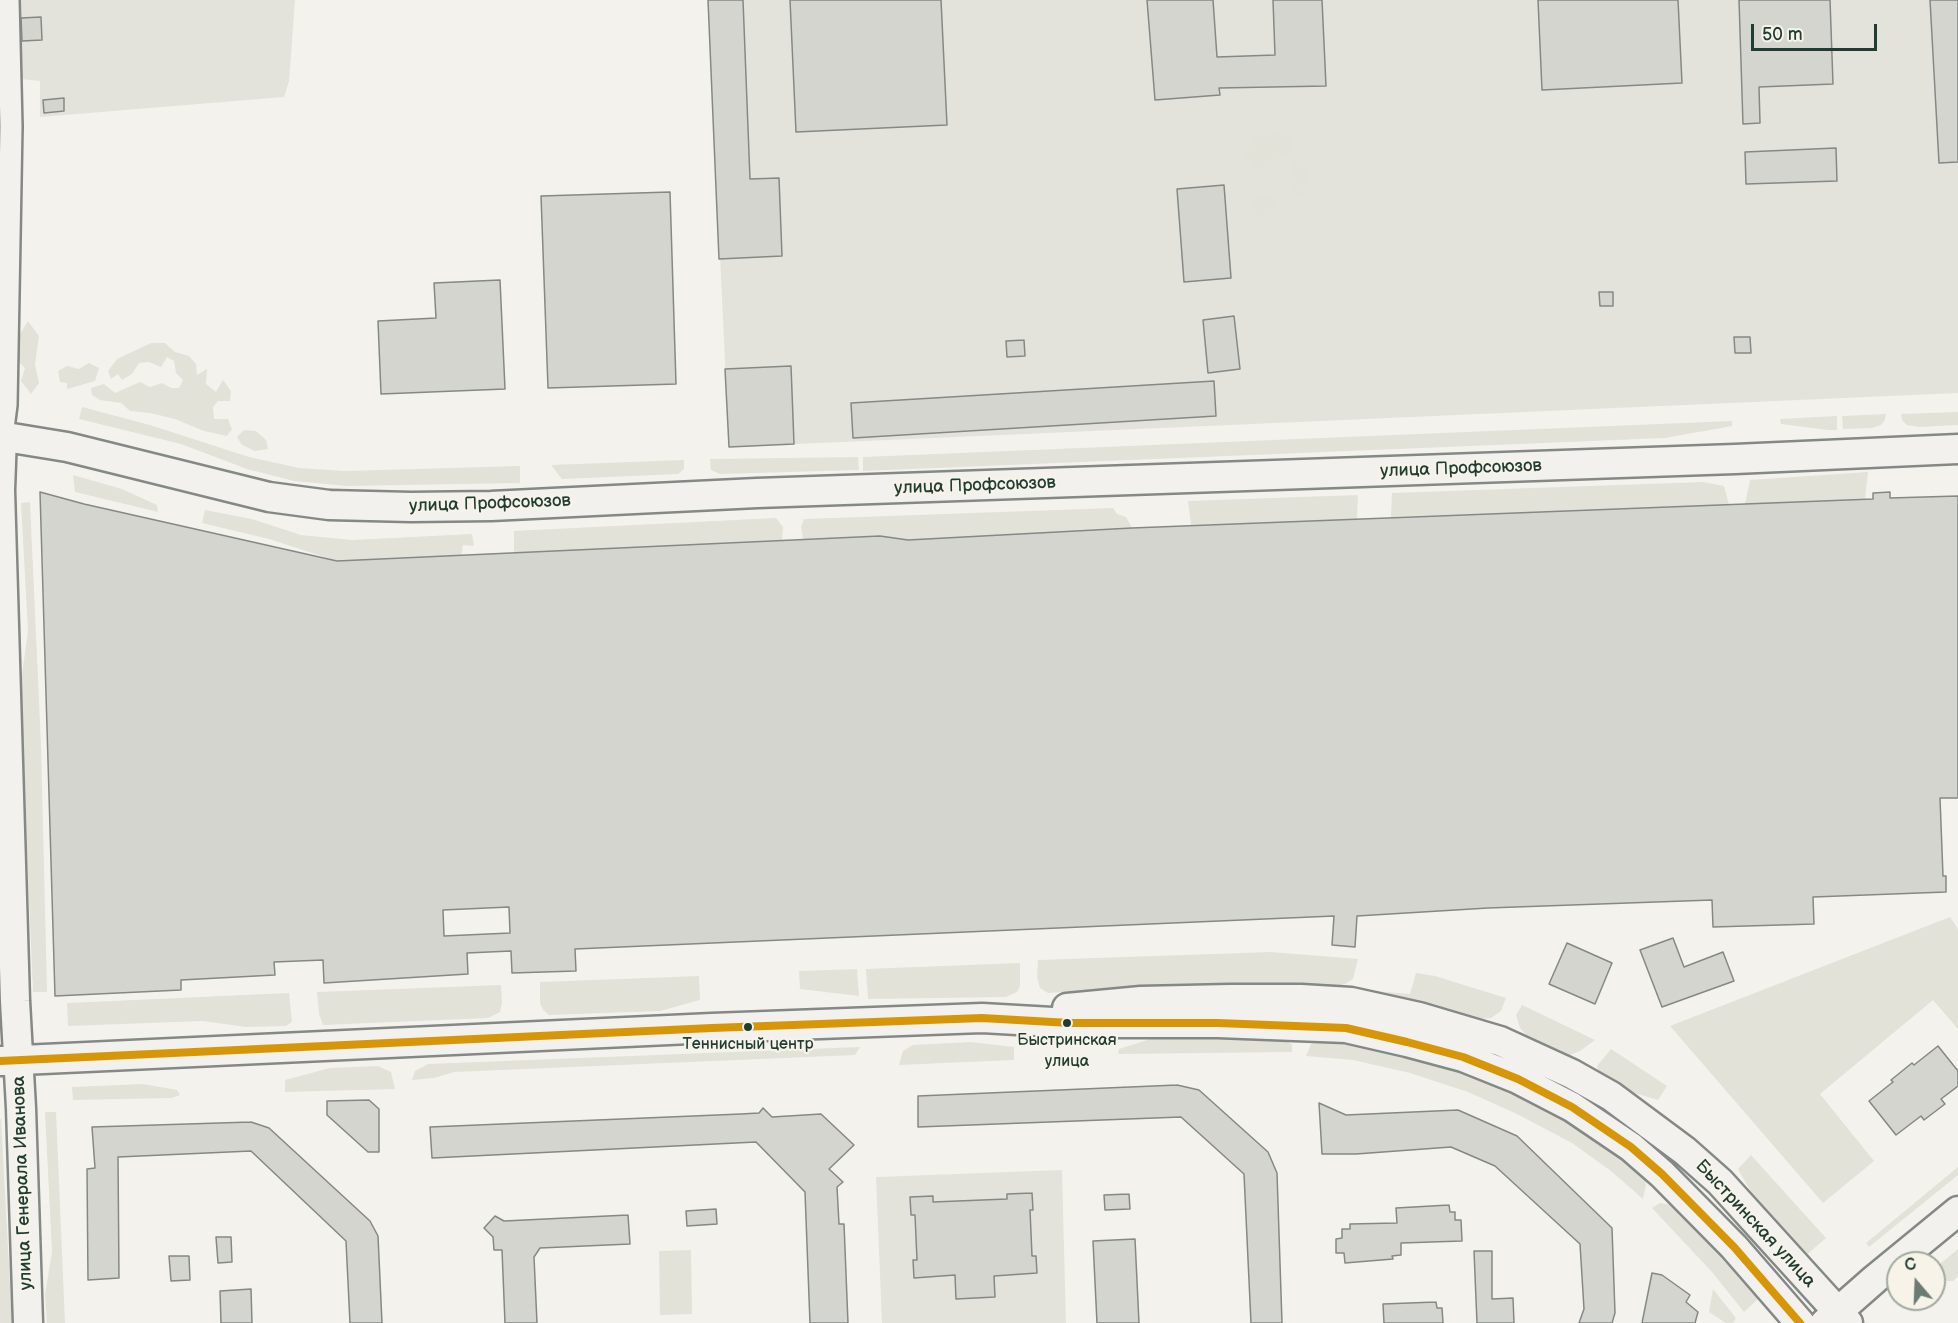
<!DOCTYPE html>
<meta charset="utf-8">
<style>
body{margin:0}
#map{position:relative;width:1958px;height:1323px;overflow:hidden;background:#f4f2ec;font-family:"Balsamiq Sans",sans-serif}
canvas{display:block}
.north{position:absolute;left:1886px;top:1251px;width:60px;height:60px;box-sizing:border-box;background:#f7f3e8;border:2px solid #a1aaa0;border-radius:50%;rotate:341deg;font-size:16px;font-weight:700;line-height:24px;text-align:center;color:#1f3d34}
.north::after{content:'';display:block;margin:auto;width:21px;height:27px;background:#6a7c74;clip-path:polygon(50% 0,100% 100%,50% 72%,0 100%)}
.scale{position:absolute;left:1751px;top:24px;width:126px;height:27px;box-sizing:border-box;border:3px solid #1f3d34;border-top:0;padding-left:8px;font-size:18px;line-height:21px;white-space:nowrap;color:#1f3d34;-webkit-text-stroke:4px #f7f3e8;paint-order:stroke}
</style>
<div id="map">
<canvas width="1958" height="1323"></canvas>
<div class="north">С</div>
<div class="scale">50 m</div>
</div>
<script>
const g = document.querySelector('canvas').getContext('2d');
g.lineJoin = 'round';
function fill(path, color) { g.fillStyle = color; g.fill(path, 'evenodd'); }
const shape = rows => new Path2D(rows.map(r => 'M' + r).join(''));
function strokePath(path, color, width, dash) { g.strokeStyle = color; g.lineWidth = width; g.lineCap = dash ? 'butt' : 'round'; g.setLineDash(dash || []); g.stroke(path); }
function write(font, color, halo, rows, align = 'center') {
  g.font = font + ' "Balsamiq Sans",sans-serif'; g.lineWidth = 4.5; g.setLineDash([]); g.textBaseline = 'middle'; g.strokeStyle = halo; g.fillStyle = color; for (const [text, x, y, turn = 0] of rows) {
    g.save(); g.translate(x, y); g.rotate((+turn || 0) * Math.PI / 180); g.textAlign = isNaN(turn) ? turn : align; if (halo) g.strokeText(text, 0, 0); g.fillText(text, 0, 0); g.restore();
  }
}
const built = shape([
 [18,0,295,0,289,81,284,97,40,117,40,81,21,79],
 [708,0,1958,0,1958,393,729,447],
 [1062,1170,1066,1323,882,1323,876,1177]
]);
const green = shape([
 [1276,129,1292,139,1290,150,1308,169,1301,196,1291,193,1289,180,1294,172,1293,162,1279,155,1269,167,1255,170,1246,157,1251,140,1260,134,1269,137],
 [1267,195,1276,204,1267,215,1252,218,1248,208,1256,197],
 [28,321,39,336,35,365,39,383,31,394,21,381,25,368,17,360,18,337],
 [151,343,165,343,175,352,189,356,196,364,197,375,207,369,206,384,216,392,223,380,231,391,230,401,218,401,213,407,214,419,228,419,232,429,227,436,204,431,175,419,150,413,130,411,121,403,100,400,92,395,91,388,104,384,115,393,140,382,150,387,162,383,171,388,179,388,183,380,176,373,174,361,167,357,161,367,149,362,139,363,132,374,122,380,118,374,111,379,108,371,117,359],
 [89,363,99,368,95,381,67,389,67,383,60,382,58,371,67,366,79,369],
 [82,407,150,425,249,457,299,468,345,471,520,466,520,483,347,486,294,481,247,469,181,444,79,419],
 [1958,412,1958,425,1919,427,1907,425,1902,420,1901,414],
 [1886,414,1885,420,1881,425,1872,428,1843,429,1842,416],
 [1837,416,1837,430,1828,430,1781,424,1780,419],
 [1732,421,1732,426,1665,438,863,471,863,457],
 [244,430,256,431,266,440,268,449,255,451,242,445,237,437],
 [858,457,859,470,720,474,711,470,710,459],
 [684,460,684,469,678,474,562,479,551,465],
 [1868,472,1865,499,1745,504,1750,480],
 [73,475,122,489,157,505,158,512,75,492],
 [1703,482,1724,486,1729,505,1391,517,1392,493],
 [1358,495,1357,519,1344,520,1191,525,1188,501],
 [30,502,41,745,47,992,33,992,20,689,28,631,21,503],
 [1113,508,1117,514,1126,517,1132,528,908,540,880,536,803,539,801,527,804,519],
 [205,510,252,519,301,535,352,540,472,534,474,546,463,545,461,556,337,561,269,539,202,523],
 [776,518,783,527,782,540,514,553,514,531],
 [1950,917,1958,929,1958,1029,1933,1000,1820,1094,1874,1161,1823,1203,1670,1026],
 [1271,952,1358,959,1353,979,1345,984,1333,987,1296,983,1177,985,1048,993,1040,988,1037,977,1038,960],
 [1020,963,1020,986,1017,992,1006,997,868,999,866,969],
 [857,969,859,996,800,989,799,971],
 [1416,973,1435,976,1506,998,1501,1011,1491,1018,1476,1019,1379,995,1375,991,1410,994],
 [699,976,700,1000,660,1011,549,1015,543,1010,540,1003,540,982],
 [501,985,502,1003,500,1012,488,1018,323,1025,319,1014,317,992],
 [289,993,292,1022,286,1026,246,1027,203,1021,68,1026,67,1003],
 [1522,1005,1595,1040,1580,1051,1567,1056,1530,1039,1520,1028,1516,1015],
 [1160,1036,1285,1039,1292,1045,1292,1052,1118,1054,1119,1049],
 [1322,1040,1354,1044,1412,1056,1471,1073,1525,1095,1577,1123,1642,1172,1646,1184,1643,1199,1611,1171,1572,1143,1517,1114,1468,1092,1410,1073,1353,1060,1306,1056,1311,1044],
 [971,1042,1014,1047,1014,1060,899,1065,903,1051,913,1045],
 [860,1047,855,1055,454,1072,434,1078,412,1080,415,1071,428,1064],
 [1611,1049,1667,1086,1658,1100,1635,1093,1599,1073,1597,1066],
 [378,1066,391,1072,395,1089,285,1092,285,1080,330,1068],
 [143,1084,177,1090,180,1095,172,1098,73,1100,72,1087],
 [45,1112,56,1112,65,1323,47,1323,45,1294,52,1252],
 [0,1119,1,1119,12,1323,0,1323],
 [1751,1155,1826,1238,1803,1258,1762,1211,1738,1169],
 [1958,1167,1958,1175,1869,1247,1866,1243],
 [1660,1203,1672,1205,1704,1237,1758,1299,1744,1312,1712,1272,1652,1208],
 [1958,1249,1958,1276,1953,1281,1943,1281,1934,1288,1934,1269],
 [691,1250,692,1314,660,1315,659,1251],
 [1713,1289,1736,1318,1733,1323,1726,1323,1709,1312]
]);
const building = shape([
 [708,0,743,0,750,179,779,178,782,256,719,259,708,0],
 [790,0,941,0,947,125,796,132,790,0],
 [1147,0,1213,0,1217,57,1275,55,1273,0,1322,0,1326,86,1219,88,1220,95,1155,100,1147,0],
 [1538,0,1678,0,1682,83,1542,90,1538,0],
 [1739,0,1830,0,1833,84,1759,87,1760,123,1743,124,1739,0],
 [1930,0,1958,0,1958,162,1939,163,1930,0],
 [41,17,42,40,22,41,21,18,41,17],
 [64,98,64,111,44,113,43,100,64,98],
 [1836,148,1837,181,1746,184,1745,152,1836,148],
 [1224,185,1231,278,1184,282,1177,189,1224,185],
 [670,192,676,384,548,388,541,196,670,192],
 [500,280,505,389,381,394,378,321,436,318,434,283,500,280],
 [1599,292,1613,292,1613,306,1600,306,1599,292],
 [1234,316,1240,369,1208,373,1203,320,1234,316],
 [1734,337,1750,337,1751,353,1735,353,1734,337],
 [1024,340,1025,356,1007,357,1006,341,1024,340],
 [791,366,794,444,729,447,725,369,791,366],
 [1214,381,1216,416,853,438,851,403,1214,381],
 [40,492,84,504,337,561,880,536,908,540,1132,528,1873,499,1873,493,1890,492,1890,498,1958,496,1958,798,1940,798,1943,876,1946,876,1946,892,1813,897,1814,924,1713,927,1712,900,1488,908,1357,916,1355,947,1332,945,1334,916,575,949,576,971,512,973,511,951,467,953,468,974,324,983,323,960,274,962,275,975,181,980,181,990,55,996,40,492],
 [509,907,510,933,444,936,443,910,509,907],
 [1673,938,1684,967,1723,952,1734,981,1662,1007,1640,950,1673,938],
 [1567,943,1612,963,1595,1004,1549,984,1567,943],
 [1938,1046,1958,1071,1958,1086,1941,1099,1945,1104,1924,1120,1921,1116,1896,1135,1869,1101,1893,1082,1891,1080,1912,1063,1914,1065,1938,1046],
 [1177,1085,1199,1090,1268,1152,1277,1173,1282,1323,1251,1323,1244,1174,1181,1117,918,1127,918,1096,1177,1085],
 [369,1100,379,1109,379,1152,368,1152,327,1115,327,1101,369,1100],
 [1319,1103,1346,1115,1458,1110,1517,1136,1612,1228,1615,1313,1612,1323,1579,1323,1584,1309,1580,1244,1495,1166,1451,1147,1356,1154,1322,1154,1319,1103],
 [763,1108,772,1117,821,1114,854,1145,829,1169,843,1182,837,1187,839,1224,844,1224,848,1323,810,1323,805,1192,756,1142,432,1158,430,1127,741,1114,759,1113,763,1108],
 [251,1122,269,1128,370,1221,378,1236,382,1323,350,1323,346,1241,251,1151,118,1157,119,1278,88,1280,87,1169,95,1168,92,1127,251,1122],
 [1032,1193,1033,1210,1030,1210,1032,1256,1036,1256,1037,1273,994,1276,995,1297,956,1299,955,1275,914,1278,913,1260,917,1260,915,1215,911,1215,910,1197,933,1196,933,1202,1007,1199,1007,1194,1032,1193],
 [1129,1194,1130,1209,1105,1210,1104,1195,1129,1194],
 [1449,1205,1450,1212,1455,1212,1455,1220,1461,1220,1462,1241,1401,1243,1401,1255,1392,1256,1393,1259,1345,1263,1344,1253,1336,1253,1336,1239,1342,1238,1342,1229,1350,1229,1350,1224,1397,1223,1396,1208,1449,1205],
 [716,1209,717,1224,687,1226,686,1211,716,1209],
 [628,1215,630,1244,540,1248,534,1257,537,1323,505,1323,502,1250,494,1250,493,1237,484,1228,495,1216,504,1221,628,1215],
 [216,1237,231,1237,232,1262,218,1263,216,1237],
 [1135,1239,1139,1323,1097,1323,1093,1241,1135,1239],
 [1474,1251,1492,1251,1492,1299,1513,1298,1514,1323,1477,1323,1474,1251],
 [169,1256,189,1256,190,1280,171,1281,169,1256],
 [1652,1273,1662,1275,1690,1295,1686,1302,1698,1312,1695,1323,1642,1323,1652,1273],
 [251,1289,252,1323,221,1323,220,1291,251,1289],
 [1436,1302,1437,1308,1442,1308,1443,1323,1384,1323,1383,1304,1436,1302]
]);
const minor = shape([
 [2,436,6,405,11,126,8,0]
]);
const secondary = shape([
 [0,436,67,447,269,497,329,505,411,507,491,506,757,493,1735,459,1958,449],
 [2,436,0,490,15,1001,21,1108,28,1323],
 [1067,1008,1141,1001,1230,999,1301,999,1351,1002,1419,1017,1500,1041,1572,1074,1611,1096,1685,1151,1720,1182,1848,1323],
 [0,1061,712,1028,982,1018,1070,1023,1218,1023,1346,1028,1407,1042,1463,1057,1518,1079,1572,1107,1631,1147,1662,1174,1734,1247,1800,1323],
 [1825,1323,1875,1279,1958,1211]
]);
const bus1 = shape([
 [0,1061,712,1028,982,1018,1070,1023,1218,1023,1346,1028,1407,1042,1463,1057,1518,1079,1572,1107,1631,1147,1662,1174,1734,1247,1800,1323]
]);
const markers = [
 [1067,1023,5,"#1f3d34"],
 [748,1027,5,"#1f3d34"]
];
const busNames = [
 ["Быстринская",1067,1041],
 ["улица",1067,1062],
 ["Теннисный центр",748,1045]
];
const streetNames = [
 ["улица Профсоюзов",1461,469,-2],
 ["улица Профсоюзов",975,486,-2],
 ["улица Профсоюзов",490,504,-2],
 ["улица Генерала Иванова",23,1183,-92],
 ["Быстринская улица",1755,1224,47]
];
fill(built, '#e4e3db');
fill(green, '#e2e2d9');
fill(building, '#d5d5d0');
strokePath(building, '#848985', 1.5);
strokePath(minor, '#848985', 26);
strokePath(secondary, '#848985', 33);
strokePath(minor, '#f2f1ed', 21);
strokePath(secondary, '#f2f1ed', 28);
strokePath(bus1, '#d79608', 8);
for (const [x, y, r, color] of markers) { const dot = new Path2D(); dot.arc(x, y, r, 0, 2 * Math.PI); g.fillStyle = color; g.fill(dot); strokePath(dot, '#f7f3e8', 2); }
write('16px', '#1f3d34', '#f7f3e8', busNames);
write('18px', '#1f3d34', '#f7f3e8', streetNames);
</script>
